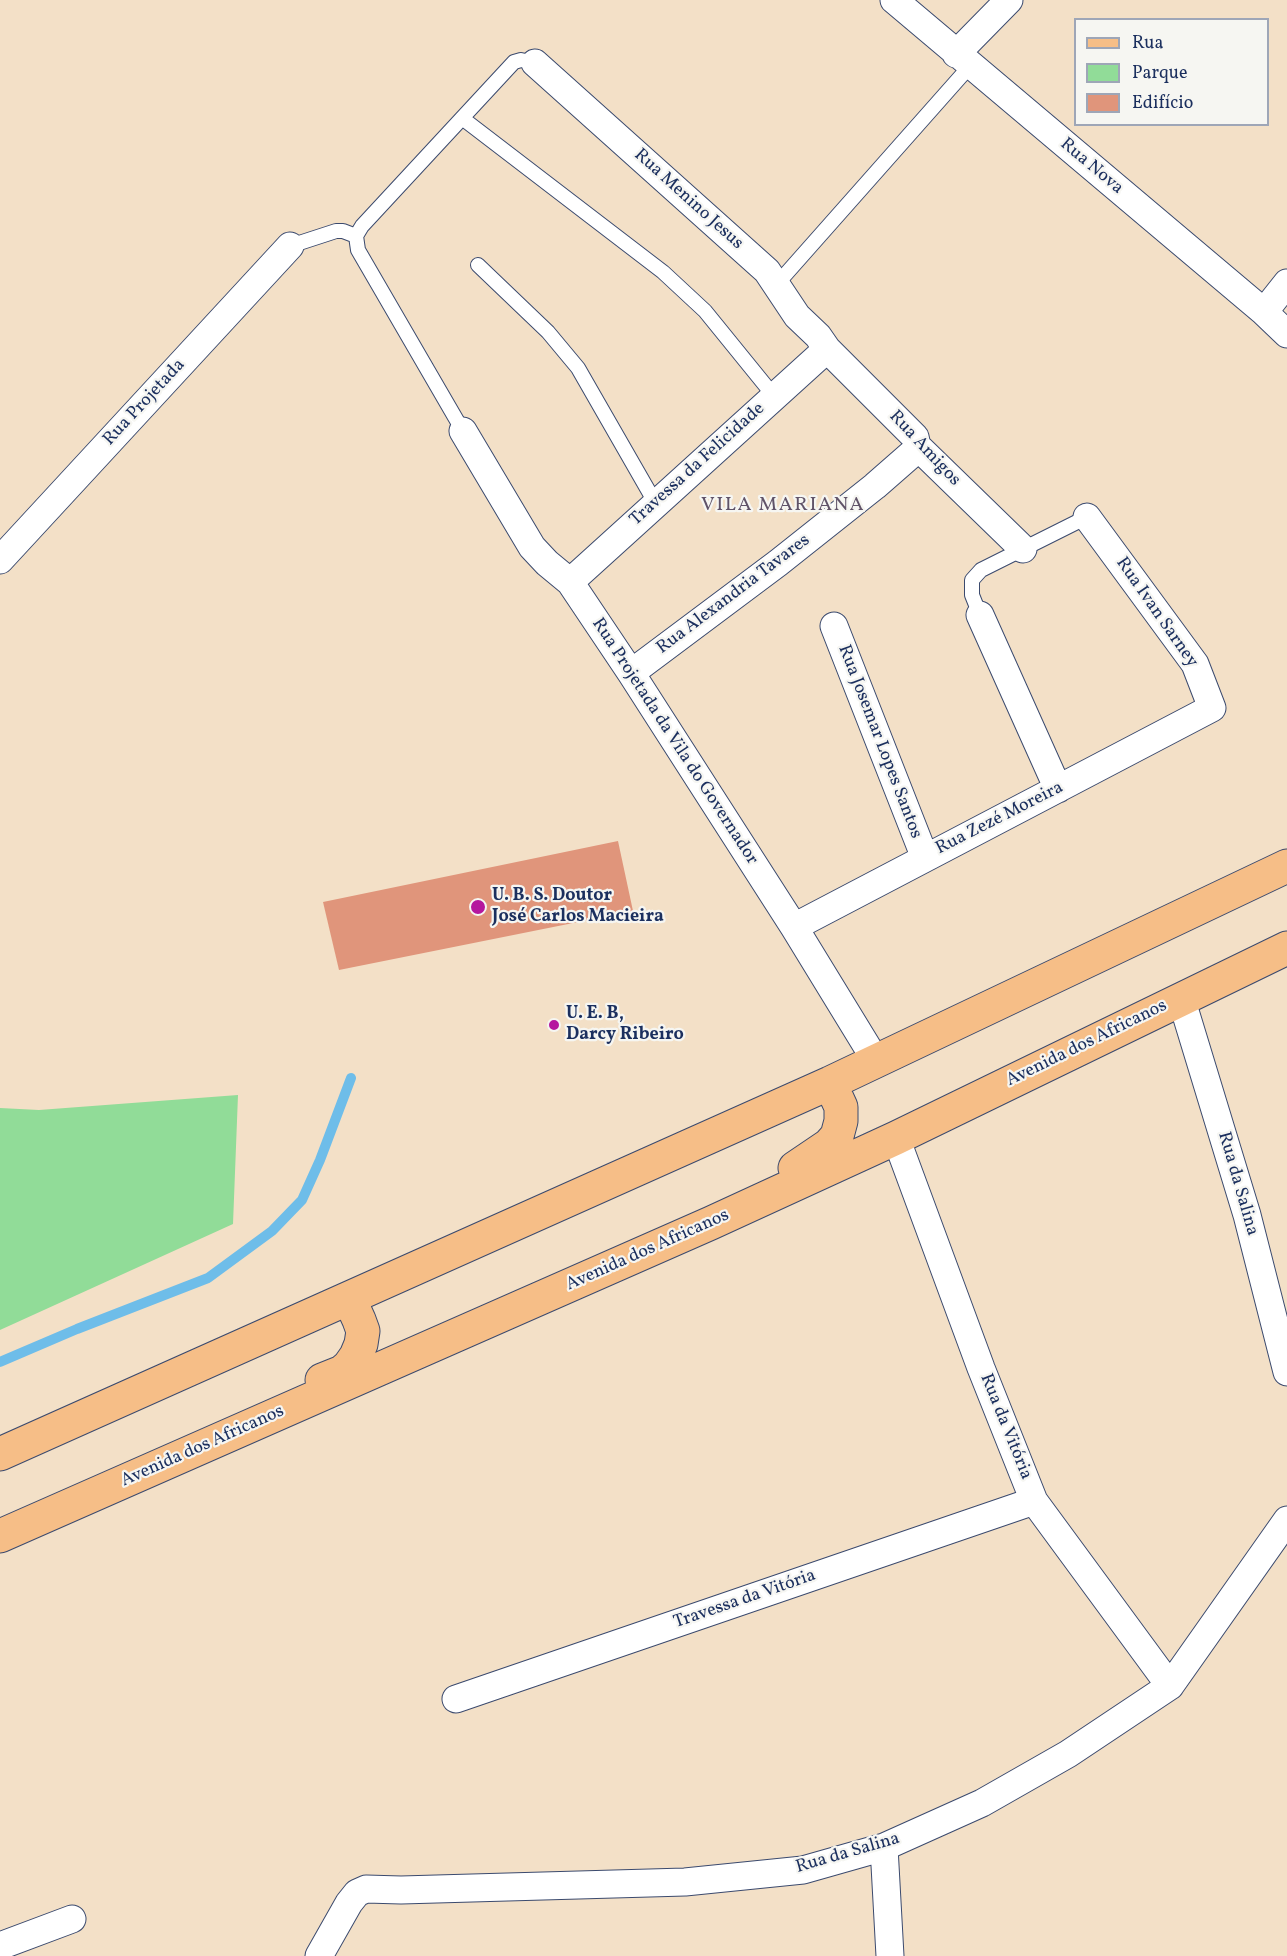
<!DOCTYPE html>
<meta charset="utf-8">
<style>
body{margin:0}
#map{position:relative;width:1287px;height:1956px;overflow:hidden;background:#f3e0c7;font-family:Vollkorn,serif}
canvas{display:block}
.legend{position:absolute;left:1074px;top:18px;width:195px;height:108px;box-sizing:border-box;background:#f6f6f2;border:2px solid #9ea6b7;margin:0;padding:8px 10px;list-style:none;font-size:18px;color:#1b2f5e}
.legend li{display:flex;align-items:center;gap:12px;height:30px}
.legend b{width:30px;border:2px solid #9ea6b7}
</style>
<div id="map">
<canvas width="1287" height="1956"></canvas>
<ul class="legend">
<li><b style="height:8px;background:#f6be87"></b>Rua</li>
<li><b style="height:16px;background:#91dc98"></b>Parque</li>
<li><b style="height:16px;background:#e0957b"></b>Edifício</li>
</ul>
</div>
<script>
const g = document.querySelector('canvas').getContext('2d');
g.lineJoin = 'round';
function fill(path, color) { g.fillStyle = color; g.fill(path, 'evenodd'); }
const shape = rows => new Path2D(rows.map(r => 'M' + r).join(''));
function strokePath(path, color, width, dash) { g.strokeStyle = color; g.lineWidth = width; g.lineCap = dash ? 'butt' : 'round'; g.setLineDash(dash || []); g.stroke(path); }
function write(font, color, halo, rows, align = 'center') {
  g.font = font + ' Vollkorn,serif'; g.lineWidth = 4.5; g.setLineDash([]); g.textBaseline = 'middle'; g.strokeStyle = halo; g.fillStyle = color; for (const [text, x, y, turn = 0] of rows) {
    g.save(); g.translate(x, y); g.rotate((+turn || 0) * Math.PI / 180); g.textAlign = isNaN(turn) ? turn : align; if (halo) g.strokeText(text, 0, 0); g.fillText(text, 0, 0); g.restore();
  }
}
const green = shape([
 [238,1095,233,1224,0,1330,0,1108,39,1110]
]);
const stream = shape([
 [0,1362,77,1329,208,1278,272,1231,302,1200,320,1160,351,1078]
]);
const building = shape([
 [618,841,633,911,339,970,323,902]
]);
const service = shape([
 [462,118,663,272,705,311,774,396],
 [290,246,336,231,343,231,356,236],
 [478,265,548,332,578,368,656,504],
 [777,284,970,66],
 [463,431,358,250,356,236,362,226,514,62,521,60,535,63],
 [980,615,972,595,972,580,981,570,1087,517]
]);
const minor = shape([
 [894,0,1264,312,1287,334],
 [956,54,1009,0],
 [535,63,767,271,797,316,818,336,827,349,915,437,917,446,1023,549],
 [1264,312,1287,283],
 [463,431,532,547,547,563,570,582,631,673,794,927,876,1061],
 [0,560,290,246],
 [570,582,827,349],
 [980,615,1058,789],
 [834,626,925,858],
 [631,673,778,563,875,486,915,451,917,446],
 [794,927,1212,708,1195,664,1087,517],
 [1181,998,1247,1215,1287,1372],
 [896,1138,981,1368,1034,1501,1170,1686],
 [456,1699,1034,1501],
 [884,1847,890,1956],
 [0,1946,72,1919],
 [319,1956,349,1903,357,1893,366,1889,401,1890,685,1882,803,1870,884,1847,982,1803,1068,1754,1170,1686,1287,1520]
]);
const primary = shape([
 [795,1168,829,1145,837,1136,841,1121,841,1107,830,1083],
 [322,1380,342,1372,349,1366,356,1356,361,1344,363,1331,359,1320,349,1298],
 [0,1454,830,1083,1287,866],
 [0,1536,711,1223,896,1138,1287,948]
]);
const markers = [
 [478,907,8,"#b5179e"],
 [554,1025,6,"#b5179e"]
];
const streetNames = [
 ["Rua Nova",1091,167,40],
 ["Rua Menino Jesus",688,200,42],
 ["Rua Projetada",145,403,-47],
 ["Rua Amigos",924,449,47],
 ["Travessa da Felicidade",698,465,-42],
 ["Rua Alexandria Tavares",734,595,-37],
 ["Rua Ivan Sarney",1156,613,55],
 ["Rua Projetada da Vila do Governador",674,742,57],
 ["Rua Josemar Lopes Santos",879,742,69],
 ["Rua Zezé Moreira",1000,819,-27],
 ["Avenida dos Africanos",1087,1044,-26],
 ["Rua da Salina",1237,1184,74],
 ["Avenida dos Africanos",648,1251,-24],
 ["Rua da Vitória",1005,1427,68],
 ["Avenida dos Africanos",203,1447,-24],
 ["Travessa da Vitória",745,1600,-19],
 ["Rua da Salina",848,1854,-16]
];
const poiNames = [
 ["U. B. S. Doutor",492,897],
 ["José Carlos Macieira",492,918],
 ["U. E. B,",566,1015],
 ["Darcy Ribeiro",566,1036]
];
const neighbourhoodNames = [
 ["VILA MARIANA",783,506]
];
fill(green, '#91dc98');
strokePath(stream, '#6ebde9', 10);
fill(building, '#e0957b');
strokePath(service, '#3b4a6e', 16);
strokePath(minor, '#3b4a6e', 29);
strokePath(primary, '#3b4a6e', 35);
strokePath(service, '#fff', 14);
strokePath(minor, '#fff', 27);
strokePath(primary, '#f6be87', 33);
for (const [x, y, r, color] of markers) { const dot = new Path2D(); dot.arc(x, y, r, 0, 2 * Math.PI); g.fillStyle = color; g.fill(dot); strokePath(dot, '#f6f6f2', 2); }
write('18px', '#1b2f5e', '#f6f6f2', streetNames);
write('bold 18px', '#1b2f5e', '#f6f6f2', poiNames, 'left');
g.letterSpacing = '1.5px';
write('20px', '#605368', '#f6f6f2', neighbourhoodNames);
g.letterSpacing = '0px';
</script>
